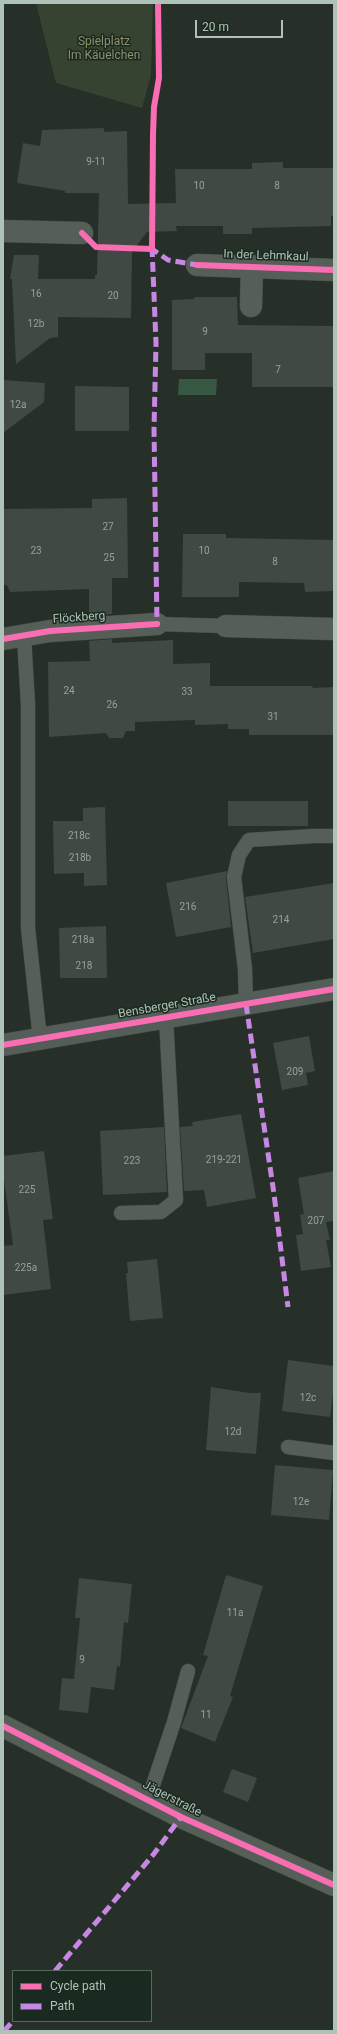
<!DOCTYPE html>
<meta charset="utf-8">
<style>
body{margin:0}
#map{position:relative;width:337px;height:2034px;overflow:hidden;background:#263029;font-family:Roboto,sans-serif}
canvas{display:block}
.frame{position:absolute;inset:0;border:4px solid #afc2b7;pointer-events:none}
.legend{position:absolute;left:12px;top:1970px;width:140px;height:52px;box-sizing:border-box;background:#1b2a20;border:1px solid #56675c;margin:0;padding:5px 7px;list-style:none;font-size:12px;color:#afc2b7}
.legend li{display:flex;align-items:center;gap:8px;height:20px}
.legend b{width:20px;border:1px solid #56675c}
.scale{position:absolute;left:195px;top:20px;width:88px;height:18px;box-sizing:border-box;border:2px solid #afc2b7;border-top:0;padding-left:5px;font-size:12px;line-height:14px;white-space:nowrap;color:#afc2b7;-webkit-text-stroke:3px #1b2a20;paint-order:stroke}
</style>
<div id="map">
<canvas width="337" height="2034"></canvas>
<div class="frame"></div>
<ul class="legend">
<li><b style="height:5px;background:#f96db3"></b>Cycle path</li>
<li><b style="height:5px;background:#c787e3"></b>Path</li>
</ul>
<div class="scale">20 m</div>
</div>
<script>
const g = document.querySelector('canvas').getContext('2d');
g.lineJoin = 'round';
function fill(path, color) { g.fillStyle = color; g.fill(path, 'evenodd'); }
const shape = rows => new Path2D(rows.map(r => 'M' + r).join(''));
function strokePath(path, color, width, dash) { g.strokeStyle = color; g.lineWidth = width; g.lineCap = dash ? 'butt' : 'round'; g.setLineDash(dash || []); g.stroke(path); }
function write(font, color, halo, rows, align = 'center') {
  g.font = font + ' Roboto,sans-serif'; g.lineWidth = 3; g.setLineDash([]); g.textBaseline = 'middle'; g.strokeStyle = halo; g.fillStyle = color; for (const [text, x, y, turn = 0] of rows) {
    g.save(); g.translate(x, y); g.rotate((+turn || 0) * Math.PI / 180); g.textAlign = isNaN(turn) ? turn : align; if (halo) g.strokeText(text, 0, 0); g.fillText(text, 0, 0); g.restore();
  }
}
const green = shape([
 [36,3,153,3,151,75,142,108,56,83]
]);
const water = shape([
 [179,379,217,379,216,395,178,395]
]);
const building = shape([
 [104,128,104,132,127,131,128,204,176,203,175,169,252,169,252,163,283,162,283,168,334,168,334,216,331,216,331,226,252,228,252,234,223,234,223,226,176,226,177,231,147,232,132,252,131,318,58,317,58,337,50,338,16,364,12,279,10,279,14,255,39,255,38,279,95,279,95,275,97,275,99,193,65,193,65,191,17,183,23,143,40,146,42,130],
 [195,297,237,297,238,325,334,326,334,387,252,387,252,353,205,353,205,370,172,370,172,300,194,299],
 [3,380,45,383,44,402,3,433],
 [75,386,129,387,129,431,75,431],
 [127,498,128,578,112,578,112,614,89,616,89,589,10,592,7,585,4,585,3,509,92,508,92,499],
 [183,534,226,534,226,538,334,540,334,591,305,592,304,583,239,582,239,597,182,597],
 [112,639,112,643,173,640,173,664,210,663,210,686,312,686,313,688,334,687,334,735,249,735,249,729,228,729,228,724,195,725,195,720,135,722,135,731,126,731,123,738,109,738,106,733,49,737,48,662,90,661,89,641],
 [228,801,308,801,308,826,228,826],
 [105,807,107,885,84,886,84,873,54,874,53,821,83,821,83,808],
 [227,871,226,878,231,927,176,937,166,883],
 [334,883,334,939,253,953,245,897],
 [106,926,107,978,60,978,59,928],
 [309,1036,315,1071,306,1073,308,1085,282,1090,273,1043],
 [241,1114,256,1198,207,1207,204,1190,184,1191,180,1127,193,1126,192,1122],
 [164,1127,167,1192,103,1195,100,1131],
 [44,1151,53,1219,43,1220,51,1289,3,1295,3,1246,13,1245,3,1173,3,1156],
 [334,1171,334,1221,326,1222,330,1240,326,1240,331,1267,301,1271,296,1235,303,1234,300,1215,304,1214,298,1178],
 [157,1259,163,1318,130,1321,126,1273,128,1273,127,1262],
 [288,1360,334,1366,334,1385,330,1417,282,1411],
 [211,1387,249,1393,261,1393,256,1454,206,1450],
 [275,1465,333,1470,329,1520,271,1515],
 [226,1575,263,1586,230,1696,233,1697,215,1742,181,1728,208,1656,203,1655],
 [79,1578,132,1584,128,1623,124,1622,120,1667,117,1666,114,1690,91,1687,88,1713,59,1710,62,1678,74,1679,80,1618,75,1618],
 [232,1769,257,1778,248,1802,223,1792]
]);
const lane = shape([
 [157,624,226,626],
 [24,636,28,705,28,928,40,1039],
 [246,1004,245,969,234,877,239,855,249,840,314,836,334,836],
 [121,1213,161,1212,176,1200,166,1018],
 [288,1447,334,1453],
 [148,1800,174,1722,188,1671]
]);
const street = shape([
 [3,231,82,233],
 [197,265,334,270],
 [251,306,252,266],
 [226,626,334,629],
 [3,639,50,631,157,624],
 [3,1726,181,1817,334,1885]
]);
const secondary = shape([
 [3,1045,334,989]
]);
const quiet = shape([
 [152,247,156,343,154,429,157,624],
 [149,249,152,249,168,260,197,265],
 [246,1004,274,1194,288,1307],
 [55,1971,153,1855,181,1817],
 [4,2031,13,2021]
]);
const cycleway = shape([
 [82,233,96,247,152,249,153,134,154,107,159,78,158,3],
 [197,265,334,270],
 [3,639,50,631,157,624],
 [3,1045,334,989],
 [3,1726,181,1817,334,1885]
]);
const numberNames = [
 ["9-11",96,162],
 ["10",199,186],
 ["8",277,186],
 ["16",36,294],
 ["20",113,296],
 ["12b",36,324],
 ["9",205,332],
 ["7",278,370],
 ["12a",18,405],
 ["27",108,527],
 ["23",36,551],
 ["10",204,551],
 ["25",109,558],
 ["8",275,562],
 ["24",69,691],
 ["33",187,692],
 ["26",112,705],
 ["31",273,717],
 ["218c",79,836],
 ["218b",80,858],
 ["216",188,907],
 ["214",281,920],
 ["218a",83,940],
 ["218",84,966],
 ["209",295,1072],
 ["219-221",224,1160],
 ["223",132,1161],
 ["225",27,1190],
 ["207",316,1221],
 ["225a",26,1268],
 ["12c",308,1398],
 ["12d",233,1432],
 ["12e",301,1502],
 ["11a",235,1613],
 ["9",82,1660],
 ["11",206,1715]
];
const parkNames = [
 ["Spielplatz",104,42],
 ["Im Käuelchen",104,56]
];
const streetNames = [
 ["In der Lehmkaul",266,256,2],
 ["Flöckberg",79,618,-4],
 ["Bensberger Straße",167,1006,-10],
 ["Jägerstraße",172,1799,27]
];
fill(green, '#364330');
fill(water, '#375843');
fill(building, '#404943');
strokePath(lane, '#444b46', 15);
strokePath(street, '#444b46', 23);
strokePath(secondary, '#444b46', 23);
strokePath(lane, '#555f58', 14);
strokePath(street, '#555f58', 22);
strokePath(secondary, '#545d57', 22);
strokePath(quiet, '#c787e3', 5, [10, 5]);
strokePath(cycleway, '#f96db3', 6);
write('10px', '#93a49a', null, numberNames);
write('12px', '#90906a', '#1b2a20', parkNames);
write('12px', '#afc2b7', '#1b2a20', streetNames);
</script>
